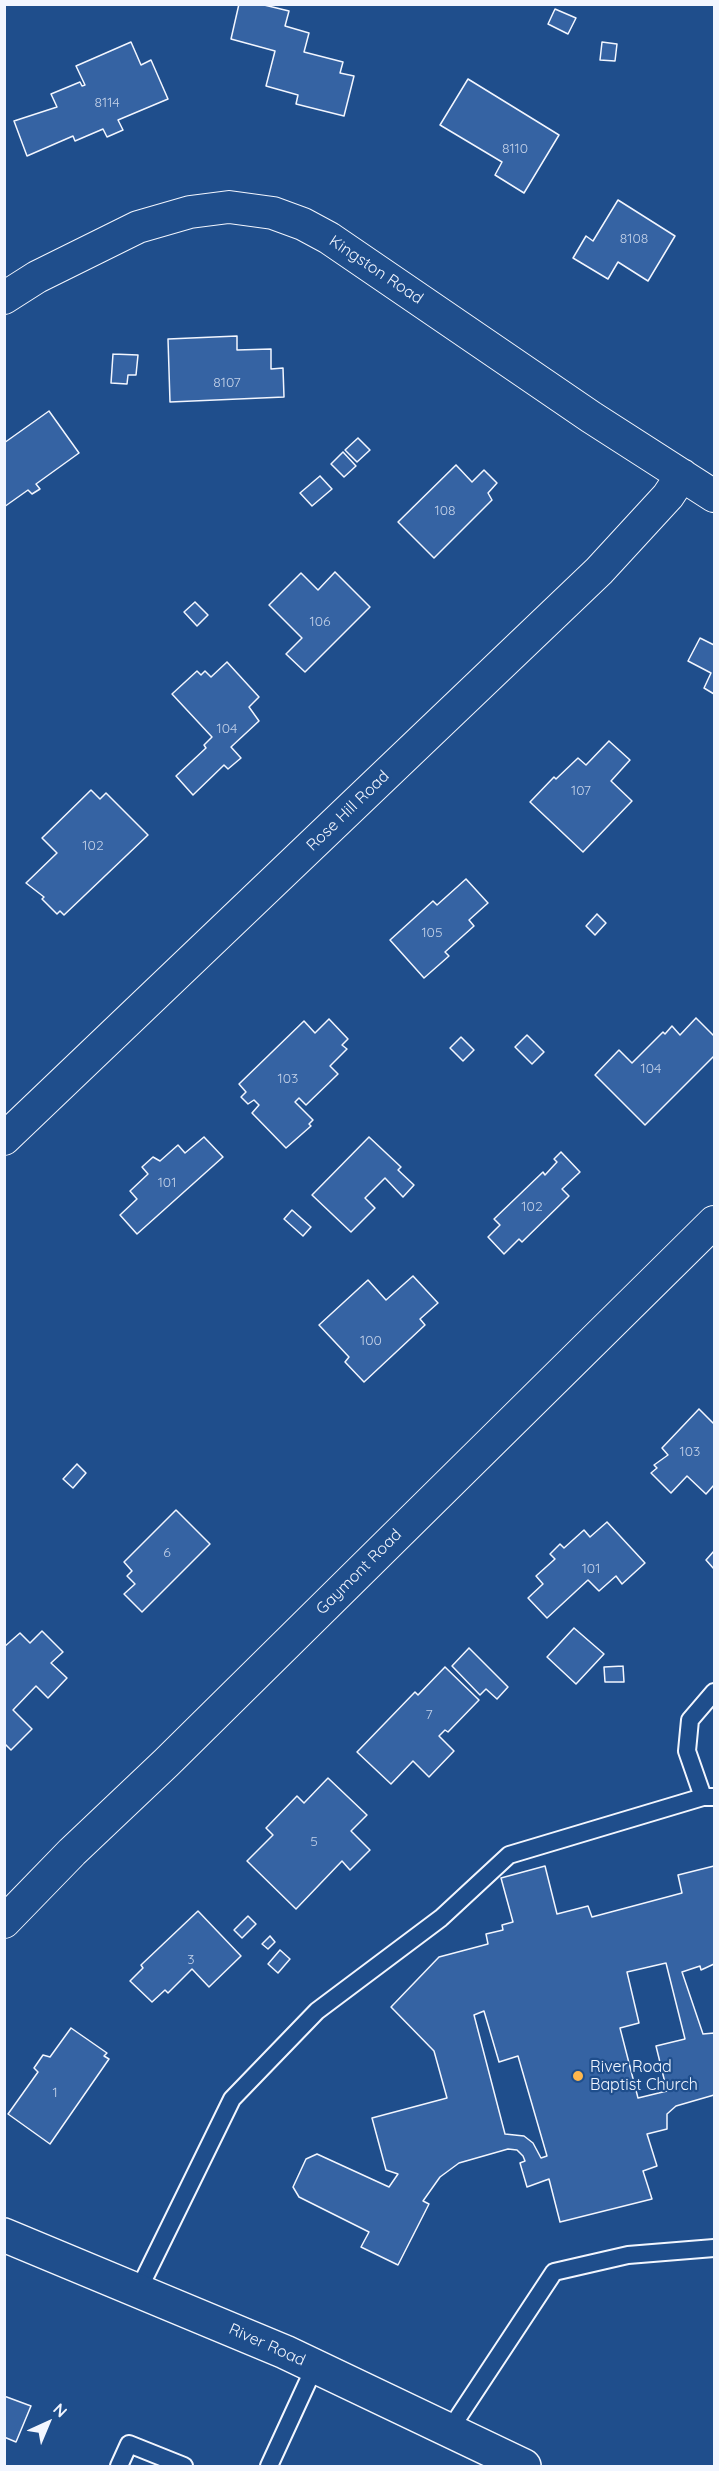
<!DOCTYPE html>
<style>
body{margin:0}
#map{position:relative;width:719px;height:2471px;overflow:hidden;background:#1f4e8c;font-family:Quicksand,sans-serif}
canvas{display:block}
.frame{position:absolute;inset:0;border:6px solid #f2f6ff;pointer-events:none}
.north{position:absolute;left:18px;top:2393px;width:60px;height:60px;-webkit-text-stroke:4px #1f4e8c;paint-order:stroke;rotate:44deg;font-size:16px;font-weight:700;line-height:24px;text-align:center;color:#f2f6ff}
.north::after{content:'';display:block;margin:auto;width:21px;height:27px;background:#f2f6ff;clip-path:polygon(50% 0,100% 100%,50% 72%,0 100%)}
</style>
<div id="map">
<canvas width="719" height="2471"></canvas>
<div class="frame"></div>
<div class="north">N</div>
</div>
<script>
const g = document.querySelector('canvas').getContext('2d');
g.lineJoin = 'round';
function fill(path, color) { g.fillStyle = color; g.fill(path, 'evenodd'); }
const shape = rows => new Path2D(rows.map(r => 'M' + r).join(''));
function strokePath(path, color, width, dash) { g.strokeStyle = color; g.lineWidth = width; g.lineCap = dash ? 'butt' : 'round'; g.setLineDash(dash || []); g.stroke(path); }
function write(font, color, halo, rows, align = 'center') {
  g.font = font + ' Quicksand,sans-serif'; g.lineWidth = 4.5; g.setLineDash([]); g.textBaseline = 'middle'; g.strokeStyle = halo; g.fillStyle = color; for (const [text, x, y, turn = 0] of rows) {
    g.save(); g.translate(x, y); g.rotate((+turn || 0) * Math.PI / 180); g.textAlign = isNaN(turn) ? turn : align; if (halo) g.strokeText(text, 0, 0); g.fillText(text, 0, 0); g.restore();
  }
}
const building = shape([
 [239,4,260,4,289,11,285,26,309,33,304,52,343,62,340,73,354,76,344,116,296,104,298,95,266,86,275,51,231,39,239,4],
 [555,9,576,18,568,34,548,24,555,9],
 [131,42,141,65,151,60,168,99,118,120,123,130,107,137,103,129,75,141,73,136,27,156,14,121,57,107,51,94,80,82,82,86,85,85,76,66,131,42],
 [602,42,617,44,615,61,600,60,602,42],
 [468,79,559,135,524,193,495,175,502,162,440,125,468,79],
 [618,200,675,236,648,281,618,262,608,279,573,258,586,236,593,241,618,200],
 [237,336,237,350,271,349,271,369,283,368,284,397,170,402,168,339,237,336],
 [113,354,138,355,136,375,128,375,127,384,111,383,113,354],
 [49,411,79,453,36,484,40,489,32,494,28,490,4,507,4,443,49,411],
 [358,438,370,450,357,462,345,450,358,438],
 [343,452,356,466,344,477,331,464,343,452],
 [456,465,472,482,484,470,497,483,488,493,492,500,434,558,398,522,456,465],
 [320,476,332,489,312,506,300,493,320,476],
 [335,572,370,607,305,672,286,654,302,638,269,605,301,573,318,590,335,572],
 [195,602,208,615,197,626,184,612,195,602],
 [700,638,714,645,714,694,704,688,711,673,688,661,700,638],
 [227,662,259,697,249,707,259,721,231,747,241,758,228,769,224,765,193,795,176,776,206,748,204,745,212,737,172,694,197,671,201,675,205,671,211,677,227,662],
 [609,741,630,760,611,781,632,801,583,852,530,802,554,777,556,779,578,758,586,765,609,741],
 [91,790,100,799,106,793,148,835,64,915,60,911,57,914,42,899,44,897,26,883,57,853,42,838,91,790],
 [466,879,488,903,469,920,474,926,445,952,449,956,424,978,390,940,433,901,437,905,466,879],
 [597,914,606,923,595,935,586,926,597,914],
 [696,1018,714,1036,714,1056,645,1125,595,1075,619,1050,632,1063,663,1032,665,1034,672,1026,680,1035,696,1018],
 [329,1019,348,1039,342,1045,347,1049,330,1066,338,1074,306,1105,299,1098,295,1102,313,1120,309,1124,311,1126,286,1148,252,1113,259,1105,254,1100,248,1104,241,1097,246,1092,239,1084,304,1021,315,1033,329,1019],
 [527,1035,544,1052,532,1064,515,1047,527,1035],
 [461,1037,474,1050,463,1061,450,1048,461,1037],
 [204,1137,223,1157,137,1234,120,1215,137,1199,130,1191,148,1174,142,1167,153,1157,160,1161,178,1145,185,1153,204,1137],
 [369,1137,401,1167,398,1170,414,1185,403,1197,385,1178,365,1198,375,1208,351,1232,312,1195,369,1137],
 [561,1152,580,1172,562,1189,569,1196,522,1242,519,1239,504,1254,488,1237,500,1225,494,1219,543,1172,545,1175,557,1162,554,1159,561,1152],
 [292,1210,311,1227,303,1236,284,1219,292,1210],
 [413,1276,438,1303,420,1319,425,1325,364,1382,345,1362,349,1357,319,1325,368,1280,386,1300,413,1276],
 [699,1409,714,1424,714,1485,706,1494,687,1476,671,1493,651,1473,657,1468,654,1465,668,1455,662,1448,699,1409],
 [77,1464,86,1473,73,1488,63,1479,77,1464],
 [176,1510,210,1544,142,1612,124,1594,135,1584,127,1576,132,1571,124,1562,176,1510],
 [607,1522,645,1563,622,1584,616,1576,599,1591,588,1580,547,1618,528,1598,543,1584,536,1576,555,1559,550,1554,560,1544,564,1548,584,1530,590,1537,607,1522],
 [714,1551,714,1569,706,1560,714,1551],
 [574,1628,604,1654,576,1684,547,1657,574,1628],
 [42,1631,63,1652,51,1663,67,1678,48,1698,36,1686,13,1710,32,1729,11,1750,4,1743,4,1647,20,1633,30,1643,42,1631],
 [469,1648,508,1687,497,1699,486,1689,480,1695,452,1666,469,1648],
 [623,1666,624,1682,605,1682,604,1667,623,1666],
 [445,1667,479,1700,448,1732,445,1730,439,1736,454,1751,429,1777,413,1761,391,1784,357,1752,415,1692,418,1695,445,1667],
 [328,1778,367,1815,351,1831,370,1850,350,1870,342,1861,296,1909,247,1861,273,1835,266,1828,297,1796,304,1803,328,1778],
 [545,1866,557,1914,588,1906,592,1917,682,1893,678,1875,714,1866,714,1964,701,1970,700,1966,682,1972,703,2034,714,2033,714,2095,676,2106,667,2114,667,2129,647,2134,657,2166,643,2171,652,2199,560,2222,549,2179,527,2187,520,2163,525,2161,523,2156,517,2150,508,2149,459,2163,440,2177,423,2201,429,2204,398,2265,361,2247,369,2232,299,2197,293,2187,306,2159,317,2154,389,2187,398,2174,386,2170,372,2118,447,2098,434,2051,391,2007,439,1957,488,1944,486,1934,503,1930,502,1925,513,1922,501,1878,545,1866],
 [666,1963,685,2039,656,2046,667,2091,638,2098,620,2028,639,2023,627,1972,666,1963],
 [484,2011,499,2062,518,2056,547,2156,541,2158,533,2143,524,2136,505,2134,474,2015,484,2011],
 [198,1911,241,1956,209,1987,192,1969,168,1993,165,1990,152,2002,130,1981,143,1968,141,1965,198,1911],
 [248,1916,256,1924,242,1938,234,1930,248,1916],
 [270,1936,275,1942,268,1949,262,1944,270,1936],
 [280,1950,290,1959,278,1973,268,1964,280,1950],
 [71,2028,107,2053,104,2056,109,2059,50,2144,8,2114,38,2072,34,2068,43,2055,50,2057,71,2028],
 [4,2396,31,2406,16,2442,4,2437,4,2396]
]);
const service = shape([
 [703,1797,687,1751,690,1720,714,1692],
 [139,2289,232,2099,317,2011,441,1918,509,1855,703,1797,714,1797],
 [449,2431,554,2272,628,2255,714,2248],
 [119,2466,129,2444,184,2466],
 [269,2466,315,2366]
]);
const minor = shape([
 [4,298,37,277,138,227,190,212,229,207,273,213,303,224,329,238,591,417,714,496],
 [4,1139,599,571,668,496,682,475],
 [4,1922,72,1852,166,1763,714,1222]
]);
const secondary = shape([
 [4,2235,285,2352,524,2466]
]);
const markers = [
 [578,2076,6,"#ffb74d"]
];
const numberNames = [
 ["8114",107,103],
 ["8110",515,149],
 ["8108",634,239],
 ["8107",227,383],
 ["108",445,511],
 ["106",320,622],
 ["104",227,729],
 ["107",581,791],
 ["102",93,846],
 ["105",432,933],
 ["104",651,1069],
 ["103",288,1079],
 ["101",167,1183],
 ["102",532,1207],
 ["100",371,1341],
 ["103",690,1452],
 ["6",167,1553],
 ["101",591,1569],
 ["7",429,1715],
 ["5",314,1842],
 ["3",191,1960],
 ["1",55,2093]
];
const streetNames = [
 ["Kingston Road",376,270,34],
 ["Rose Hill Road",348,811,-44],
 ["Gaymont Road",359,1572,-45],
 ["River Road",267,2345,24]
];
const poiNames = [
 ["River Road",590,2067],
 ["Baptist Church",590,2085]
];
fill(building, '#3563a3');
strokePath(building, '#f2f6ff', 1.5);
strokePath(service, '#f2f6ff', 20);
strokePath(minor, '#f2f6ff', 34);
strokePath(secondary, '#f2f6ff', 36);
strokePath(service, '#1f4e8c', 16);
strokePath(minor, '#1f4e8c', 32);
strokePath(secondary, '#1f4e8c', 33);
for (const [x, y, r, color] of markers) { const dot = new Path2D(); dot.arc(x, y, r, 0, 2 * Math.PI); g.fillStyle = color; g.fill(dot); strokePath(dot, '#1f4e8c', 2); }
write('14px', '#c3d1e8', null, numberNames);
write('16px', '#f2f6ff', '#1f4e8c', streetNames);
write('16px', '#f2f6ff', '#1f4e8c', poiNames, 'left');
</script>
